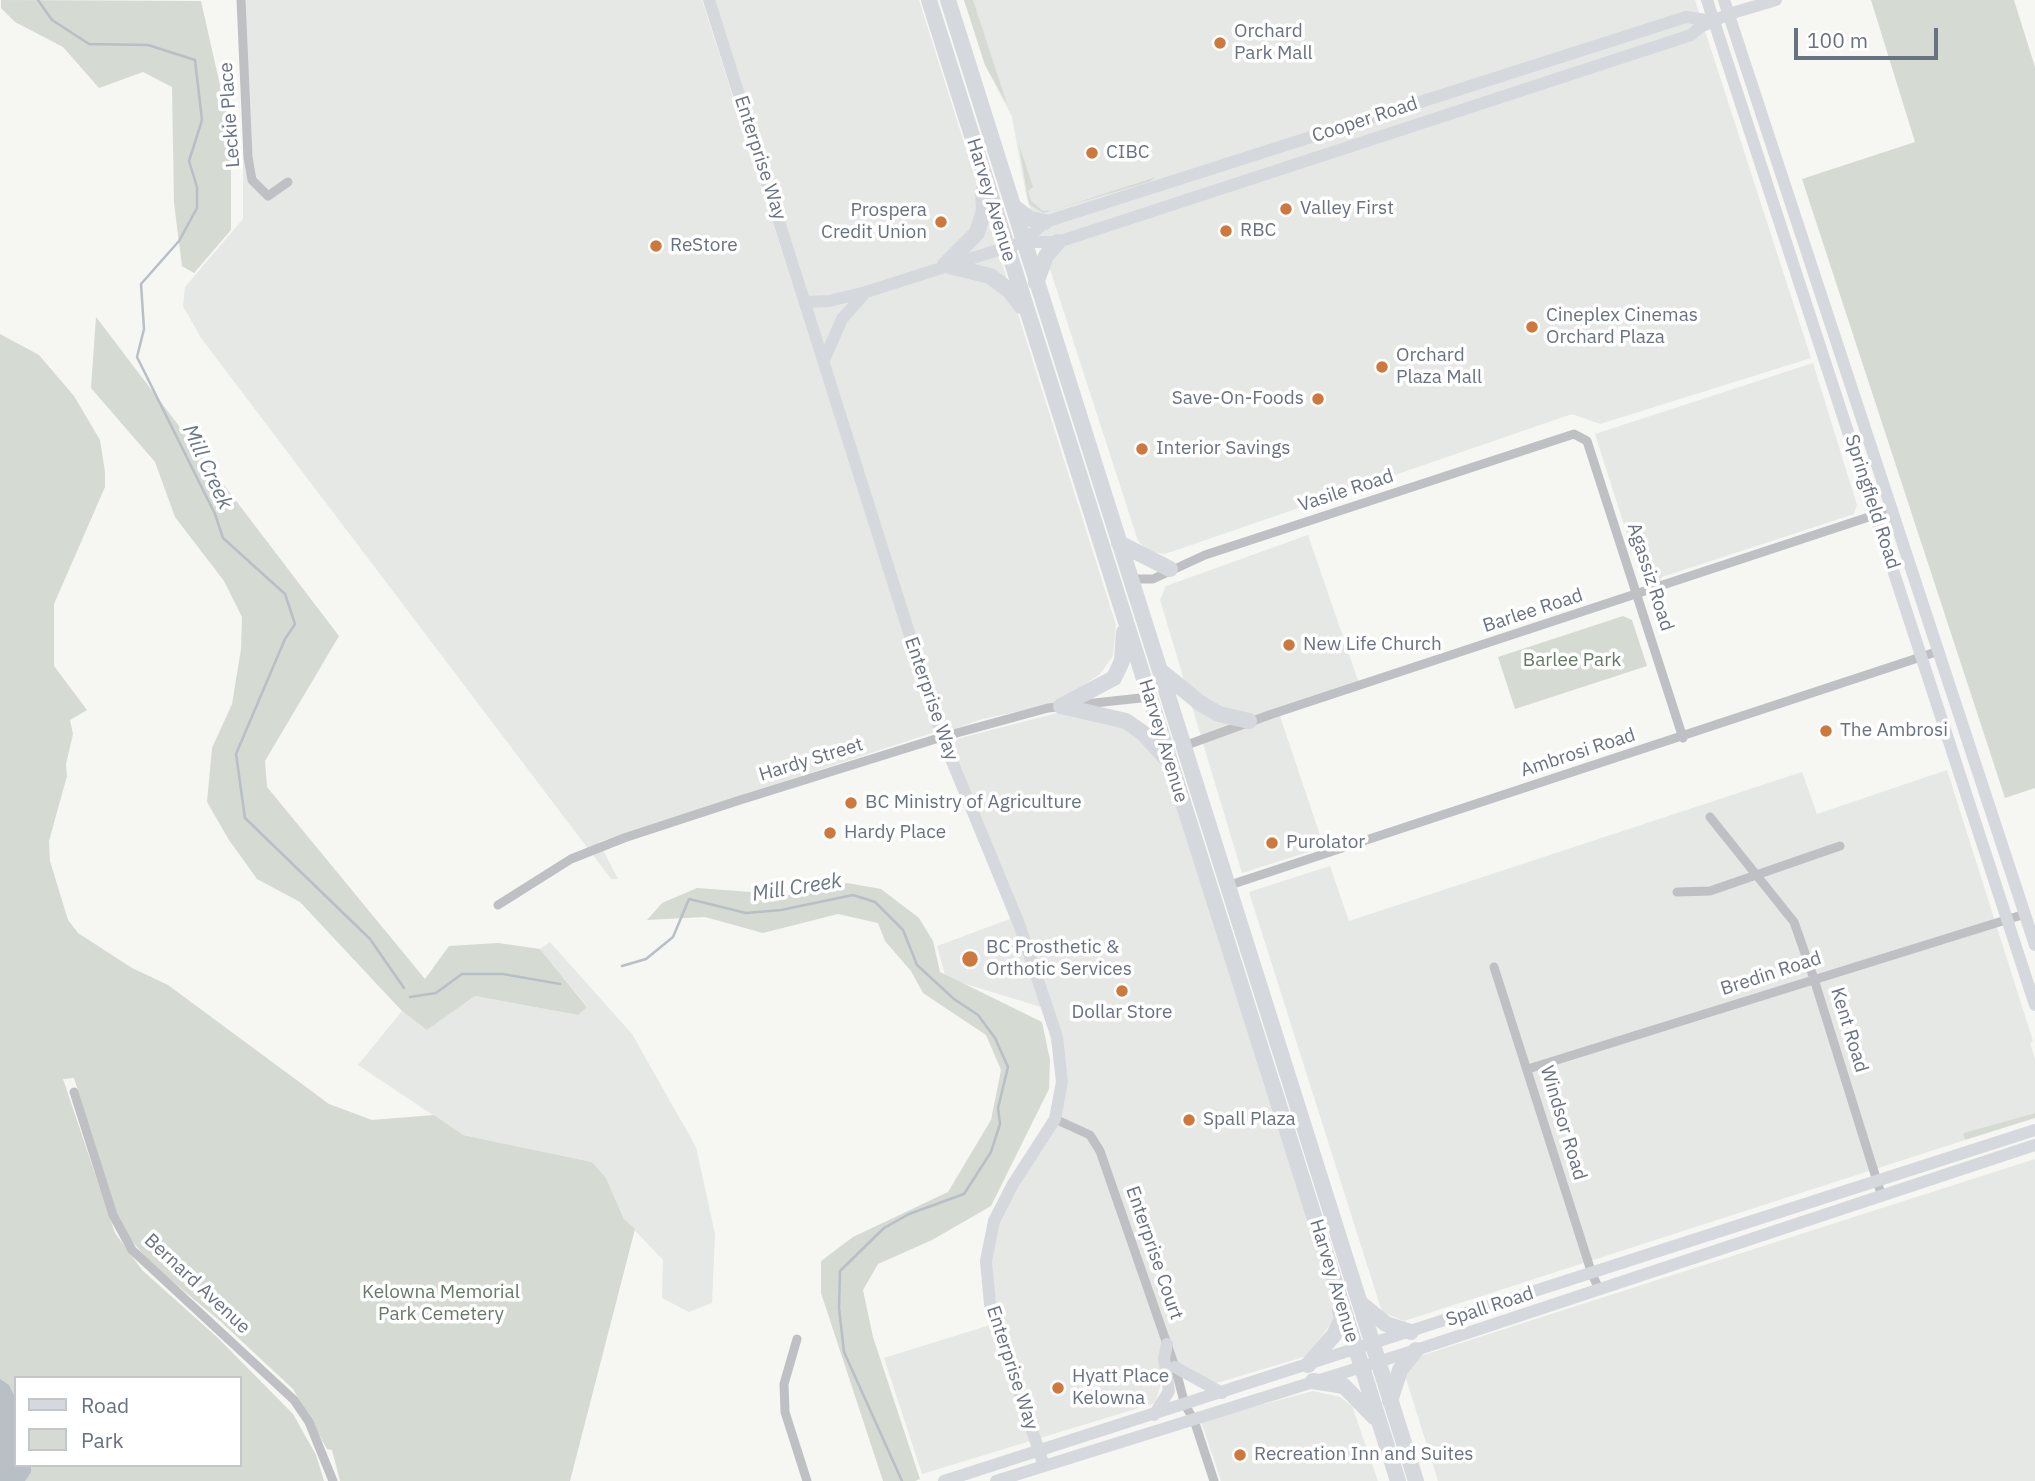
<!DOCTYPE html>
<style>
body{margin:0}
#map{position:relative;width:2035px;height:1481px;overflow:hidden;background:#f6f6f3;font-family:"IBM Plex Sans",sans-serif}
canvas{display:block}
.legend{position:absolute;left:14px;top:1376px;width:228px;height:91px;box-sizing:border-box;background:#fff;border:2px solid #c3c7cc;margin:0;padding:9px 12px;list-style:none;font-size:21px;color:#697280}
.legend li{display:flex;align-items:center;gap:14px;height:35px}
.legend b{width:35px;border:2px solid #c3c7cc}
.scale{position:absolute;left:1794px;top:28px;width:144px;height:32px;box-sizing:border-box;border:4px solid #697280;border-top:0;padding-left:9px;font-size:21px;line-height:24px;white-space:nowrap;color:#697280;-webkit-text-stroke:5px #fff;paint-order:stroke}
</style>
<div id="map">
<canvas width="2035" height="1481"></canvas>
<ul class="legend">
<li><b style="height:9px;background:#d5d8dc"></b>Road</li>
<li><b style="height:19px;background:#d5dad3"></b>Park</li>
</ul>
<div class="scale">100 m</div>
</div>
<script>
const g = document.querySelector('canvas').getContext('2d');
g.lineJoin = 'round';
function fill(path, color) { g.fillStyle = color; g.fill(path, 'evenodd'); }
const shape = rows => new Path2D(rows.map(r => 'M' + r).join(''));
function strokePath(path, color, width, dash) { g.strokeStyle = color; g.lineWidth = width; g.lineCap = dash ? 'butt' : 'round'; g.setLineDash(dash || []); g.stroke(path); }
function write(font, color, halo, rows, align = 'center') {
  g.font = font + ' "IBM Plex Sans",sans-serif'; g.lineWidth = 7; g.setLineDash([]); g.textBaseline = 'middle'; g.strokeStyle = halo; g.fillStyle = color; for (const [text, x, y, turn = 0] of rows) {
    g.save(); g.translate(x, y); g.rotate((+turn || 0) * Math.PI / 180); g.textAlign = isNaN(turn) ? turn : align; if (halo) g.strokeText(text, 0, 0); g.fillText(text, 0, 0); g.restore();
  }
}
const built = shape([
 [243,0,702,0,935,732,599,842,618,879,611,879,201,338,183,306,185,287,243,219],
 [714,0,919,0,1116,625,1113,656,1100,674,1060,702,979,720,946,732],
 [964,0,1695,0,1811,358,1600,424,1572,414,1165,554,1149,552,1138,541,1026,195,1012,117,985,65],
 [1813,363,1857,505,1854,514,1662,577,1660,582,1649,588,1643,584,1595,434],
 [1308,535,1361,689,1280,716,1324,847,1242,873,1160,600,1166,586],
 [1065,711,1123,724,1163,765,1336,1298,1335,1318,1307,1356,1213,1384,1169,1357,1155,1403,922,1474,884,1358,990,1325,985,1308,981,1261,1049,1117,1058,1082,1050,1034,1041,1007,946,978,937,946,1010,919,949,741],
 [1947,770,2033,1041,2030,1043,2035,1059,2035,1113,1963,1133,1965,1140,1404,1321,1382,1312,1249,892,1330,866,1349,921,1802,772,1817,814],
 [550,942,632,1034,696,1147,715,1234,712,1303,689,1312,662,1298,663,1260,624,1219,606,1178,592,1162,463,1135,358,1065,402,1011,427,1030,475,996,578,1015,587,1006,540,949],
 [2035,1159,2035,1481,1438,1481,1404,1372,1414,1358],
 [1313,1391,1340,1397,1352,1406,1378,1481,1221,1481,1201,1421]
]);
const green = shape([
 [1,0,201,1,231,134,231,230,194,273,182,266,174,203,172,87,143,72,99,88,63,47,15,22,1,8],
 [964,0,973,0,1007,104,985,65],
 [1871,0,2014,0,2035,67,2035,788,2005,798,1802,179,1915,142],
 [1019,145,1033,187,1028,191,1031,201,1043,211,1054,210,1156,177,1149,182,1043,213,1029,204],
 [96,317,339,636,265,761,267,787,425,979,449,946,498,943,540,949,587,1007,578,1015,475,996,427,1030,402,1011,300,902,257,879,229,840,207,802,212,748,232,704,241,649,242,617,224,581,175,517,155,462,91,388],
 [0,334,39,355,74,396,100,440,105,472,105,487,54,604,54,666,87,710,70,720,73,734,66,764,67,776,49,841,50,861,68,920,78,933,132,968,168,985,329,1104,372,1120,434,1115,463,1135,592,1162,606,1178,624,1219,635,1229,570,1481,340,1481,332,1450,327,1449,293,1389,220,1321,149,1262,129,1237,115,1209,74,1078,63,1079,115,1233,142,1270,219,1339,293,1414,316,1455,324,1481,0,1481],
 [16,1378,240,1378,240,1465,16,1465],
 [1623,616,1632,620,1647,666,1515,709,1498,657],
 [847,883,881,889,919,918,933,941,940,972,1042,1022,1050,1060,1049,1089,991,1206,932,1240,878,1264,863,1290,873,1337,920,1479,915,1481,883,1481,821,1293,821,1261,853,1237,948,1192,991,1120,1001,1070,986,1035,923,993,911,971,885,941,878,923,838,914,763,933,705,917,647,920,662,903,697,888,791,895],
 [2035,1113,2035,1118,1965,1140,1963,1133]
]);
const water = shape([
 [0,1379,9,1385,16,1399,16,1465,31,1465,31,1472,25,1481,0,1481]
]);
const stream = shape([
 [38,0,52,20,89,44,148,45,195,60,202,120,189,161,197,187,197,208,179,241,141,284,144,329,137,357,215,514,223,538,285,594,295,624,285,639,236,754,245,818,370,939,404,988],
 [622,966,646,959,673,937,689,899,746,913,781,910,853,895,875,902,903,930,917,965,954,999,978,1015,995,1038,1008,1067,998,1108,1000,1124,991,1152,964,1194,909,1214,884,1228,840,1271,839,1308,844,1352,902,1481],
 [410,997,436,993,462,974,503,974,560,984]
]);
const street = shape([
 [241,0,248,157,252,180,268,196,288,182],
 [1131,579,1153,579,1205,555,1574,434,1587,441,1683,738],
 [1184,746,1272,714,1893,509],
 [1710,817,1794,922,1814,979,1882,1197],
 [1227,886,1939,651],
 [1677,892,1710,891,1840,846],
 [498,905,571,859,624,838,737,801,942,737,1048,708,1150,697],
 [1494,967,1592,1274,1599,1289],
 [1528,1069,2025,914],
 [74,1092,113,1215,132,1250,294,1400,309,1422,333,1481],
 [1055,1119,1090,1135,1100,1151,1175,1367,1185,1405,1194,1420,1214,1481],
 [797,1339,784,1384,785,1412,807,1481]
]);
const secondary = shape([
 [709,0,942,737,1019,924,1057,1037,1062,1082,1055,1119,1013,1184,994,1221,986,1261,990,1304,1044,1466],
 [1707,0,2035,1005],
 [1724,0,2035,945],
 [1023,242,1045,222,1686,17,1713,21],
 [806,302,829,301,866,292,1023,242,1058,242,1691,35,1700,27,1729,14,1776,0],
 [824,360,842,319,865,293],
 [1175,1367,1222,1393],
 [1154,1415,1169,1391,1164,1358,1167,1344],
 [944,1481,2035,1130],
 [996,1481,1416,1350,2035,1145]
]);
const highway = shape([
 [929,0,1398,1481],
 [948,0,1416,1481],
 [1013,206,1030,219,1045,222],
 [945,265,977,233,984,210,983,191],
 [945,265,990,276,1010,291,1021,306],
 [1036,283,1046,256,1058,242],
 [1119,543,1170,569],
 [1162,672,1200,703,1219,714,1249,721],
 [1061,706,1126,721,1143,733,1165,757],
 [1061,706,1114,678,1122,661,1124,632],
 [1360,1303,1386,1324,1411,1332],
 [1308,1365,1334,1335,1342,1319,1340,1310],
 [1313,1381,1344,1386,1374,1417],
 [1390,1401,1400,1370,1416,1350]
]);
const markers = [
 [1220,43,7,"#cd783d"],
 [1092,153,7,"#cd783d"],
 [1286,209,7,"#cd783d"],
 [941,222,7,"#cd783d"],
 [1226,231,7,"#cd783d"],
 [656,246,7,"#cd783d"],
 [1532,327,7,"#cd783d"],
 [1382,367,7,"#cd783d"],
 [1318,399,7,"#cd783d"],
 [1142,449,7,"#cd783d"],
 [1289,645,7,"#cd783d"],
 [1826,731,7,"#cd783d"],
 [851,803,7,"#cd783d"],
 [830,833,7,"#cd783d"],
 [1272,843,7,"#cd783d"],
 [970,959,9,"#cd783d"],
 [1122,991,7,"#cd783d"],
 [1189,1120,7,"#cd783d"],
 [1058,1388,7,"#cd783d"],
 [1240,1455,7,"#cd783d"]
];
const poiNames = [
 ["Orchard",1234,32],
 ["Park Mall",1234,54],
 ["CIBC",1106,153],
 ["Valley First",1300,209],
 ["Prospera",927,211,"right"],
 ["Credit Union",927,233,"right"],
 ["RBC",1240,231],
 ["ReStore",670,246],
 ["Cineplex Cinemas",1546,316],
 ["Orchard Plaza",1546,338],
 ["Orchard",1396,356],
 ["Plaza Mall",1396,378],
 ["Save-On-Foods",1304,399,"right"],
 ["Interior Savings",1156,449],
 ["New Life Church",1303,645],
 ["The Ambrosi",1840,731],
 ["BC Ministry of Agriculture",865,803],
 ["Hardy Place",844,833],
 ["Purolator",1286,843],
 ["BC Prosthetic &",986,948],
 ["Orthotic Services",986,970],
 ["Dollar Store",1122,1013,"center"],
 ["Spall Plaza",1203,1120],
 ["Hyatt Place",1072,1377],
 ["Kelowna",1072,1399],
 ["Recreation Inn and Suites",1254,1455]
];
const streetNames = [
 ["Leckie Place",230,115,-94],
 ["Cooper Road",1365,120,-18],
 ["Enterprise Way",760,158,72],
 ["Harvey Avenue",991,200,73],
 ["Vasile Road",1346,491,-18],
 ["Springfield Road",1872,502,72],
 ["Agassiz Road",1650,577,72],
 ["Barlee Road",1533,611,-18],
 ["Enterprise Way",931,699,71],
 ["Harvey Avenue",1163,741,73],
 ["Ambrosi Road",1578,753,-18],
 ["Hardy Street",811,760,-17],
 ["Bredin Road",1771,974,-18],
 ["Kent Road",1849,1030,73],
 ["Windsor Road",1563,1123,73],
 ["Enterprise Court",1154,1253,71],
 ["Harvey Avenue",1334,1281,73],
 ["Bernard Avenue",197,1284,43],
 ["Spall Road",1490,1307,-18],
 ["Enterprise Way",1012,1368,72]
];
const parkNames = [
 ["Barlee Park",1572,661],
 ["Kelowna Memorial",441,1293],
 ["Park Cemetery",441,1315]
];
const waterNames = [
 ["Mill Creek",207,467,65],
 ["Mill Creek",797,888,-9]
];
fill(built, '#e6e8e6');
fill(green, '#d5dad3');
fill(water, '#b8bfc5');
strokePath(stream, '#b8bfc5', 2.5);
strokePath(street, '#bec0c4', 9);
strokePath(secondary, '#d5d8dc', 12);
strokePath(highway, '#d5d8dc', 16);
for (const [x, y, r, color] of markers) { const dot = new Path2D(); dot.arc(x, y, r, 0, 2 * Math.PI); g.fillStyle = color; g.fill(dot); strokePath(dot, '#fff', 2.5); }
write('19px', '#697280', '#fff', poiNames, 'left');
write('19px', '#697280', '#fff', streetNames);
write('19px', '#677967', '#fff', parkNames);
write('italic 21px', '#6a7884', '#fff', waterNames);
</script>
